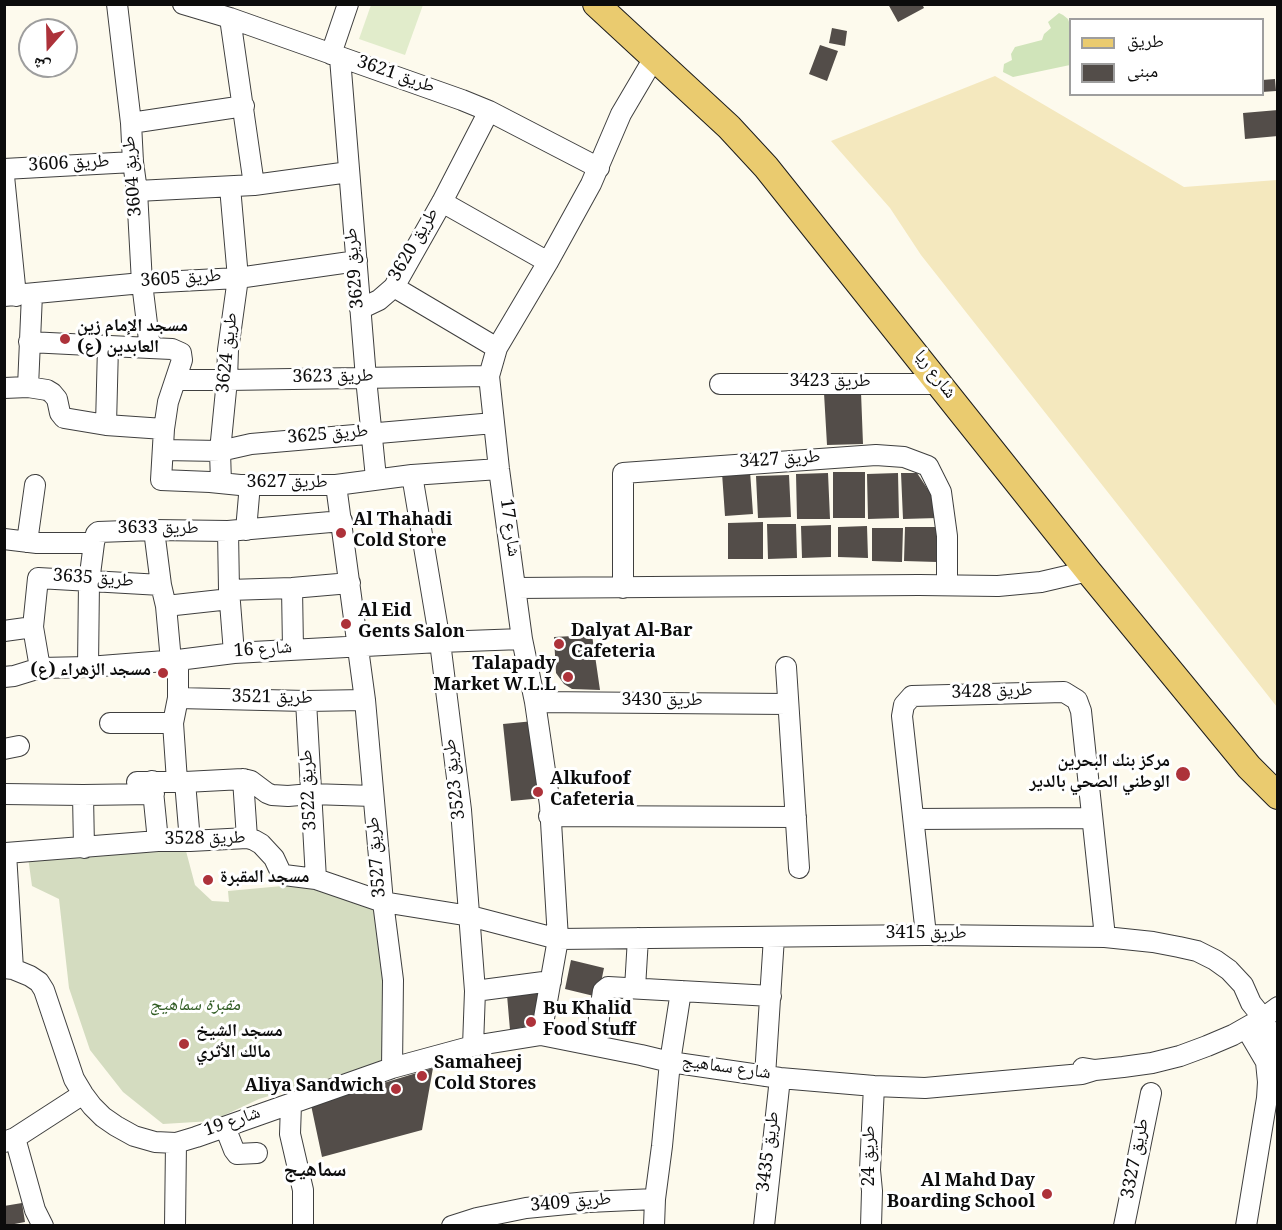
<!DOCTYPE html>
<meta charset="utf-8">
<style>
body{margin:0}
#map{position:relative;width:1282px;height:1230px;overflow:hidden;background:#fdfaed;font-family:Georgia,"Noto Naskh Arabic",serif}
canvas{display:block}
.frame{position:absolute;inset:0;border:6px solid #0c0c0c;pointer-events:none}
.legend{position:absolute;left:1069px;top:18px;width:195px;height:78px;box-sizing:border-box;background:#fff;border:2px solid #9e9e9e;margin:0;padding:8px 10px;list-style:none;font-size:18px;color:#0c0c0c}
.legend li{display:flex;align-items:center;gap:12px;height:30px}
.legend b{width:30px;border:2px solid #9e9e9e}
.north{position:absolute;left:18px;top:18px;width:60px;height:60px;box-sizing:border-box;background:#fff;border:2px solid #9e9e9e;border-radius:50%;rotate:200deg;font-size:16px;font-weight:700;line-height:24px;text-align:center;color:#0c0c0c}
.north::after{content:'';display:block;margin:auto;width:21px;height:27px;background:#ad323a;clip-path:polygon(50% 0,100% 100%,50% 72%,0 100%)}
</style>
<div id="map">
<canvas width="1282" height="1230"></canvas>
<div class="frame"></div>
<ul class="legend">
<li><b style="height:8px;background:#eacb6f"></b>طريق</li>
<li><b style="height:16px;background:#534d49"></b>مبنى</li>
</ul>
<div class="north">ش</div>
</div>
<script>
const g = document.querySelector('canvas').getContext('2d');
g.lineJoin = 'round';
function fill(path, color) { g.fillStyle = color; g.fill(path, 'evenodd'); }
const shape = rows => new Path2D(rows.map(r => 'M' + r).join(''));
function strokePath(path, color, width, dash) { g.strokeStyle = color; g.lineWidth = width; g.lineCap = dash ? 'butt' : 'round'; g.setLineDash(dash || []); g.stroke(path); }
function write(font, color, halo, rows, align = 'center') {
  g.font = font + ' Georgia,"Noto Naskh Arabic",serif'; g.lineWidth = 6; g.setLineDash([]); g.textBaseline = 'middle'; g.strokeStyle = halo; g.fillStyle = color; for (const [text, x, y, turn = 0] of rows) {
    g.save(); g.translate(x, y); g.rotate((+turn || 0) * Math.PI / 180); g.textAlign = isNaN(turn) ? turn : align; if (halo) g.strokeText(text, 0, 0); g.fillText(text, 0, 0); g.restore();
  }
}
const green = shape([
 [1059,13,1063,15,1068,19,1070,25,1070,65,1013,77,1003,72,1004,64,1012,60,1011,54,1015,47,1042,40,1044,34,1051,28,1048,22]
]);
const sand = shape([
 [995,76,1184,187,1277,180,1277,707,921,255,890,208,831,141]
]);
const cemetery = shape([
 [186,851,195,885,212,901,229,902,228,891,304,884,372,894,385,949,389,1060,259,1099,212,1121,163,1124,123,1092,90,1050,69,988,59,899,32,886,28,857]
]);
const pitch = shape([
 [371,5,423,5,405,55,359,39]
]);
const building = shape([
 [888,4,922,4,924,8,898,22],
 [832,28,847,31,845,46,829,43],
 [820,45,838,51,827,81,809,74],
 [1275,79,1276,91,1262,92,1262,80],
 [1278,110,1278,136,1245,139,1243,113],
 [861,392,863,444,827,445,824,393],
 [750,471,753,514,725,516,722,473],
 [833,472,865,472,865,518,833,518],
 [828,473,830,519,797,519,796,474],
 [898,473,899,518,868,519,867,474],
 [901,473,917,473,937,503,937,518,903,519],
 [789,475,791,517,758,518,756,476],
 [763,522,763,559,728,559,728,523],
 [767,524,796,524,797,558,768,559],
 [831,525,831,557,802,558,801,526],
 [867,526,868,558,838,557,838,527],
 [905,527,938,527,937,562,904,561],
 [872,528,903,528,902,562,872,561],
 [592,635,600,690,572,689,564,684,556,673,554,637],
 [534,721,543,798,511,801,503,724],
 [571,960,604,968,598,997,565,989],
 [536,988,538,993,533,1025,510,1030,507,995],
 [433,1068,422,1130,322,1157,311,1105],
 [22,1203,25,1222,4,1226,4,1206]
]);
const minor = shape([
 [117,4,131,123,133,162,137,191,142,283,150,348],
 [183,4,230,18,462,100,489,111,599,168],
 [230,18,254,185],
 [331,54,348,4],
 [340,58,366,378,376,478],
 [131,123,244,106],
 [4,169,133,162],
 [4,176,16,296],
 [137,191,254,185,349,172],
 [442,202,548,262],
 [394,287,497,348],
 [32,294,28,387,47,390,52,393,57,399,60,413,64,418,106,425,164,429],
 [4,296,142,283,238,278,357,261],
 [360,309,379,300,394,287,442,202,489,111],
 [29,342,150,348,172,349,181,353,182,360,168,402,164,429,161,480,210,482,240,485,336,485,412,475,499,469],
 [176,380,227,380,489,376],
 [720,384,939,384],
 [4,388,28,387],
 [106,425,108,346],
 [163,450,220,451,251,444,494,423],
 [412,475,440,642,461,810,475,991,473,1046],
 [221,483,220,451,227,380,228,350,238,278,230,187],
 [336,485,365,700,383,902,393,980,392,1068],
 [154,530,161,585,166,606,171,661],
 [246,530,250,484],
 [228,531,229,590,234,653],
 [4,539,37,543,94,543],
 [27,542,35,485],
 [292,588,293,649],
 [516,588,919,585,998,586,1041,582,1088,571],
 [623,588,623,473,876,455,904,457,928,466,941,492,947,536,947,585],
 [229,590,292,588,350,583],
 [166,606,230,599],
 [4,631,33,627],
 [88,667,89,582,94,543,96,534,98,532,154,530,228,531,342,521],
 [786,667,799,868],
 [40,668,33,627,38,578,161,585],
 [4,677,14,676,40,668,88,667,178,660,234,653,440,642,522,639],
 [178,698,306,701,365,700],
 [306,701,316,879],
 [535,702,788,704],
 [110,723,173,723],
 [4,749,19,746],
 [243,779,247,838],
 [152,781,158,841],
 [177,781,173,723,178,698,178,660],
 [137,782,185,782,243,779,251,781,267,793,272,795,288,796,311,794,373,796],
 [185,782,190,841],
 [4,794,83,795],
 [549,816,796,817],
 [914,819,1092,818],
 [84,848,83,795,154,794],
 [6,853,158,841,190,841,247,838,254,840,261,844,274,858,281,873,284,875,316,879,383,902,470,916,558,939,926,935,1105,937,1153,942,1179,947,1197,951,1215,960,1229,970,1243,985,1251,1003,1263,1018,1272,1038,1276,1060,1276,1070,1273,1087,1267,1098],
 [6,853,13,969],
 [926,935,902,716,904,705,912,696,1064,692,1077,700,1081,711,1105,937],
 [4,968,13,969,30,976,39,982,44,990,74,1079,83,1094,92,1106,103,1117,116,1126,134,1136,155,1142,176,1143,196,1137,392,1068,473,1046,541,1035,641,1055,670,1062,780,1078,874,1086,925,1088,1082,1074,1095,1070],
 [635,988,638,938],
 [475,991,551,981],
 [1246,1028,1266,1062,1268,1082,1267,1098,1246,1226],
 [541,1035,558,939,550,805,535,702,522,639,499,469,489,376,497,348,548,262,591,184,621,114,654,58],
 [595,1045,603,991,608,987,771,996],
 [1083,1068,1095,1070,1123,1067,1152,1063,1180,1056,1207,1046,1233,1035,1263,1018,1278,1007],
 [765,1076,774,937],
 [291,1104,290,1134,303,1190,303,1226],
 [225,1127,234,1150,237,1154,257,1153],
 [15,1138,35,1210,43,1226],
 [4,1142,15,1138,83,1094],
 [175,1226,176,1143],
 [452,1226,477,1218,526,1208,588,1202,655,1199],
 [654,1226,655,1199,662,1146,670,1062,681,991],
 [764,1226,780,1078],
 [871,1226,872,1191,870,1170,874,1086],
 [1124,1226,1151,1093]
]);
const major = shape([
 [596,4,729,127,766,167,1088,571,1249,767,1278,796]
]);
const markers = [
 [65,339,6,"#ad323a"],
 [341,533,6,"#ad323a"],
 [346,624,6,"#ad323a"],
 [559,644,6,"#ad323a"],
 [163,673,6,"#ad323a"],
 [568,677,6,"#ad323a"],
 [1183,774,8,"#ad323a"],
 [538,792,6,"#ad323a"],
 [208,880,6,"#ad323a"],
 [531,1022,6,"#ad323a"],
 [184,1044,6,"#ad323a"],
 [422,1076,6,"#ad323a"],
 [396,1089,6,"#ad323a"],
 [1047,1194,6,"#ad323a"]
];
const streetNames = [
 ["طريق 3621",395,77,19],
 ["طريق 3606",69,166,-3],
 ["طريق 3604",135,176,-95],
 ["طريق 3620",416,246,-60],
 ["طريق 3629",357,268,-95],
 ["طريق 3605",181,281,-4],
 ["طريق 3624",230,353,-84],
 ["شارع ريا",933,376,52],
 ["طريق 3623",333,379,-1],
 ["طريق 3423",830,384],
 ["طريق 3625",328,437,-5],
 ["طريق 3427",780,462,-4],
 ["طريق 3627",287,485],
 ["شارع 17",507,528,82],
 ["طريق 3633",158,531],
 ["طريق 3635",93,581,4],
 ["شارع 16",263,652,-4],
 ["طريق 3428",992,694,-2],
 ["طريق 3521",272,700,1],
 ["طريق 3430",662,703],
 ["طريق 3523",457,779,-97],
 ["طريق 3522",311,790,-93],
 ["طريق 3528",205,841,-1],
 ["طريق 3527",379,857,-95],
 ["طريق 3415",926,936],
 ["شارع سماهيج",726,1070,8],
 ["شارع 19",233,1124,-19],
 ["طريق 3435",771,1152,-83],
 ["طريق 24",872,1156,-90],
 ["طريق 3327",1138,1159,-79],
 ["طريق 3409",571,1205,-5]
];
const poiNames = [
 ["مسجد الإمام زين",77,329],
 ["العابدين (ع)",77,350],
 ["Al Thahadi",353,523],
 ["Cold Store",353,544],
 ["Al Eid",358,614],
 ["Gents Salon",358,635],
 ["Dalyat Al-Bar",571,634],
 ["Cafeteria",571,655],
 ["Talapady",556,667,"right"],
 ["Market W.L.L",556,688,"right"],
 ["مسجد الزهراء (ع)",151,673,"right"],
 ["مركز بنك البحرين",1170,764,"right"],
 ["الوطني الصحي بالدير",1170,785,"right"],
 ["Alkufoof",550,782],
 ["Cafeteria",550,803],
 ["مسجد المقبرة",220,880],
 ["Bu Khalid",543,1012],
 ["Food Stuff",543,1033],
 ["مسجد الشيخ",196,1034],
 ["مالك الأثري",196,1055],
 ["Samaheej",434,1066],
 ["Cold Stores",434,1087],
 ["Aliya Sandwich",384,1089,"right"],
 ["Al Mahd Day",1035,1184,"right"],
 ["Boarding School",1035,1205,"right"]
];
const parkNames = [
 ["مقبرة سماهيج",195,1008]
];
const quarterNames = [
 ["سماهيج",315,1173]
];
fill(green, '#d0e4ba');
fill(sand, '#f4e8be');
fill(cemetery, '#d4dcc0');
fill(pitch, '#e1eccb');
fill(building, '#534d49');
strokePath(minor, '#3f3f3f', 22);
strokePath(major, '#1d1d1d', 28);
strokePath(minor, '#fff', 20);
strokePath(major, '#eacb6f', 26);
for (const [x, y, r, color] of markers) { const dot = new Path2D(); dot.arc(x, y, r, 0, 2 * Math.PI); g.fillStyle = color; g.fill(dot); strokePath(dot, '#fff', 2); }
write('18px', '#0c0c0c', '#fff', streetNames);
write('bold 18px', '#0c0c0c', '#fff', poiNames, 'left');
write('italic 18px', '#305c23', '#fff', parkNames);
write('bold 21px', '#0c0c0c', '#fff', quarterNames);
</script>
